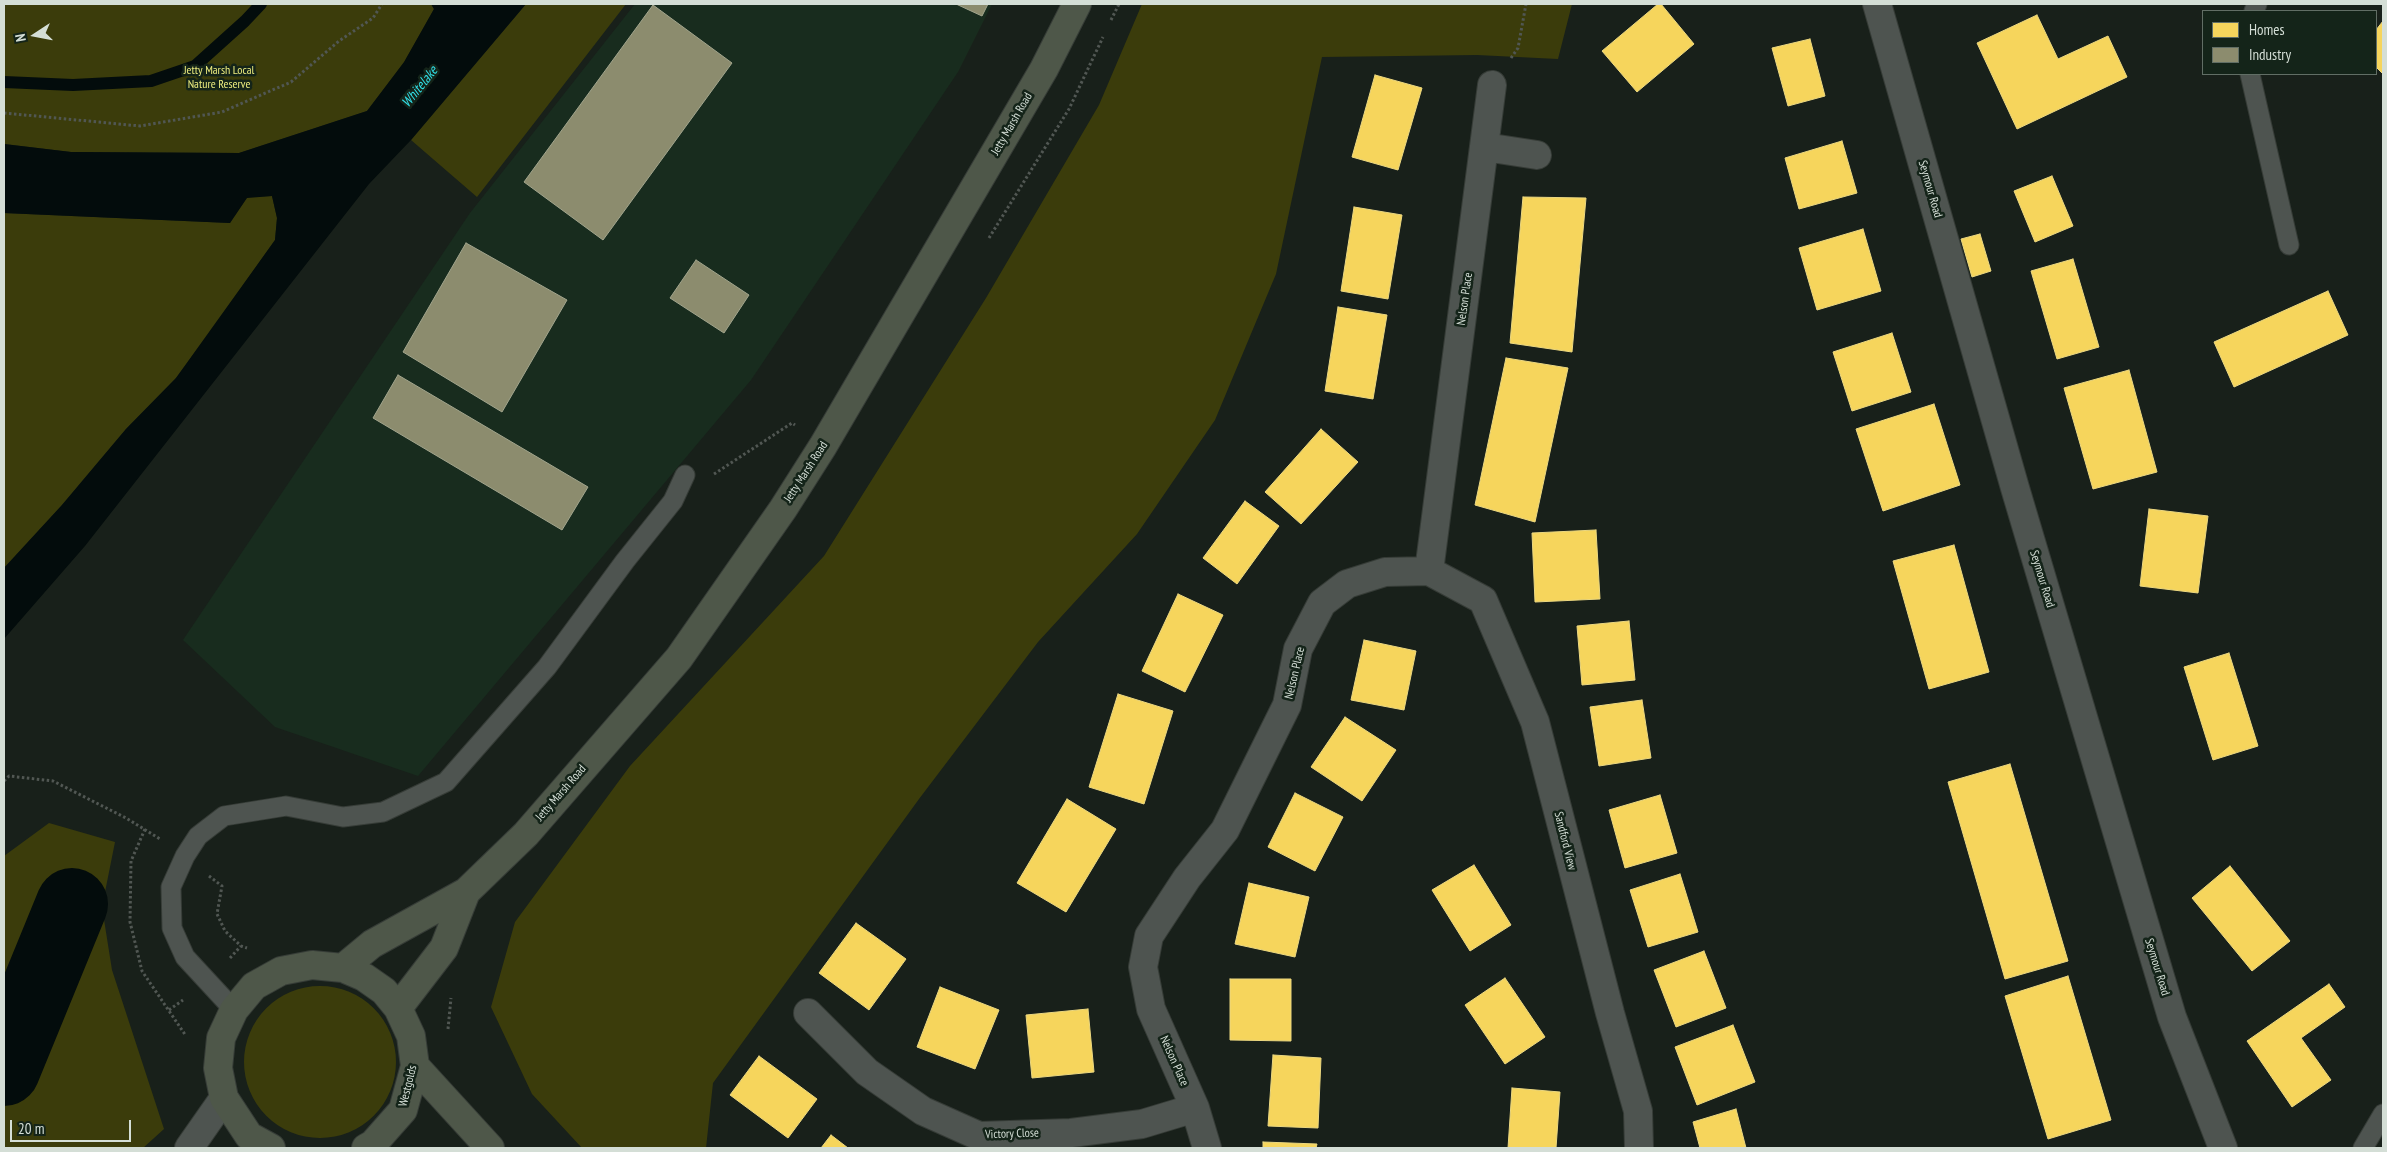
<!DOCTYPE html>
<style>
body{margin:0}
#map{position:relative;width:2387px;height:1152px;overflow:hidden;background:#18201a;font-family:"PT Sans Narrow",sans-serif}
canvas{display:block}
.frame{position:absolute;inset:0;border:5px solid #d4ded6;pointer-events:none}
.legend{position:absolute;left:2202px;top:10px;width:175px;height:65px;box-sizing:border-box;background:#142419;border:1px solid #616e65;margin:0;padding:6px 9px;list-style:none;font-size:15px;color:#d4ded6}
.legend li{display:flex;align-items:center;gap:10px;height:25px}
.legend b{width:25px;border:1px solid #616e65}
.north{position:absolute;left:10px;top:10px;width:50px;height:50px;-webkit-text-stroke:4px #142419;paint-order:stroke;rotate:259deg;font-size:14px;font-weight:700;line-height:20px;text-align:center;color:#d4ded6}
.north::after{content:'';display:block;margin:auto;width:18px;height:22px;background:#d4ded6;clip-path:polygon(50% 0,100% 100%,50% 72%,0 100%)}
.scale{position:absolute;left:10px;top:1120px;width:121px;height:22px;box-sizing:border-box;border:2px solid #d4ded6;border-top:0;padding-left:6px;font-size:15px;line-height:18px;white-space:nowrap;color:#d4ded6;-webkit-text-stroke:4px #142419;paint-order:stroke}
</style>
<div id="map">
<canvas width="2387" height="1152"></canvas>
<div class="frame"></div>
<ul class="legend">
<li><b style="height:14px;background:#f6d55c"></b>Homes</li>
<li><b style="height:14px;background:#8c8c6e"></b>Industry</li>
</ul>
<div class="north">N</div>
<div class="scale">20 m</div>
</div>
<script>
const g = document.querySelector('canvas').getContext('2d');
g.lineJoin = 'round';
function fill(path, color) { g.fillStyle = color; g.fill(path, 'evenodd'); }
const shape = rows => new Path2D(rows.map(r => 'M' + r).join(''));
function strokePath(path, color, width, dash) { g.strokeStyle = color; g.lineWidth = width; g.lineCap = dash ? 'butt' : 'round'; g.setLineDash(dash || []); g.stroke(path); }
function write(font, color, halo, rows, align = 'center') {
  g.font = font + ' "PT Sans Narrow",sans-serif'; g.lineWidth = 5; g.setLineDash([]); g.textBaseline = 'middle'; g.strokeStyle = halo; g.fillStyle = color; for (const [text, x, y, turn = 0] of rows) {
    g.save(); g.translate(x, y); g.rotate((+turn || 0) * Math.PI / 180); g.textAlign = isNaN(turn) ? turn : align; if (halo) g.strokeText(text, 0, 0); g.fillText(text, 0, 0); g.restore();
  }
}
const built = shape([
 [635,4,992,4,958,72,751,380,418,776,275,727,183,640,470,213]
]);
const green = shape([
 [4,4,431,4,434,9,404,63,367,111,239,153,71,152,4,144],
 [526,4,626,4,477,197,411,140],
 [1142,4,1572,4,1558,59,1477,55,1322,57,1276,274,1215,420,1137,534,1038,642,919,799,713,1083,706,1148,582,1148,532,1094,491,1007,515,922,630,766,824,556,986,298,1099,105],
 [272,196,277,218,275,240,206,338,176,378,126,429,62,505,4,568,4,213,230,223,247,197],
 [49,823,115,842,102,907,112,970,164,1129,143,1148,4,1148,4,856],
 '244 1062a76 76 0 1 1 152 0a76 76 0 1 1-152 0Z'
]);
const water = shape([
 [431,4,526,4,411,140,369,184,85,546,4,639,4,568,62,505,126,429,176,378,275,240,277,218,272,196,247,198,230,223,4,213,4,144,71,152,239,153,367,111,404,62,434,9]
]);
const homes = shape([
 [1658,4,1661,4,1694,44,1637,92,1602,51,1658,4],
 [2037,15,2058,59,2108,36,2127,77,2017,129,1977,43,2037,15],
 [2383,21,2383,74,2376,67,2376,30,2383,21],
 [1810,39,1825,96,1788,106,1772,48,1810,39],
 [1375,75,1422,88,1398,170,1352,157,1375,75],
 [1842,141,1857,193,1799,209,1785,158,1842,141],
 [2052,176,2073,226,2035,242,2014,191,2052,176],
 [1523,197,1586,198,1572,352,1510,343,1523,197],
 [1354,207,1402,215,1388,299,1341,291,1354,207],
 [1863,229,1881,291,1817,310,1799,248,1863,229],
 [1980,234,1991,271,1972,277,1961,239,1980,234],
 [2073,259,2099,347,2057,359,2031,271,2073,259],
 [2328,291,2348,335,2234,387,2214,342,2328,291],
 [1338,307,1387,315,1373,399,1325,391,1338,307],
 [1892,333,1911,392,1852,411,1833,352,1892,333],
 [1506,358,1568,368,1535,522,1475,505,1506,358],
 [2129,370,2157,472,2093,489,2064,388,2129,370],
 [1934,404,1960,485,1883,511,1856,429,1934,404],
 [1321,429,1358,462,1301,524,1265,492,1321,429],
 [1245,501,1279,526,1237,584,1203,558,1245,501],
 [2149,509,2208,516,2198,593,2140,586,2149,509],
 [1596,530,1600,599,1535,602,1532,533,1596,530],
 [1954,545,1989,672,1929,689,1893,561,1954,545],
 [1178,594,1223,615,1185,692,1142,671,1178,594],
 [1629,621,1635,680,1582,685,1577,626,1629,621],
 [1364,640,1416,651,1404,710,1351,700,1364,640],
 [2229,653,2258,746,2213,760,2184,667,2229,653],
 [1118,694,1173,711,1144,804,1089,787,1118,694],
 [1642,700,1651,758,1599,766,1590,707,1642,700],
 [1345,717,1396,750,1362,801,1311,767,1345,717],
 [2010,764,2068,961,2005,979,1948,782,2010,764],
 [1295,793,1343,817,1315,871,1268,847,1295,793],
 [1660,795,1677,853,1625,868,1609,810,1660,795],
 [1067,799,1116,829,1066,912,1017,883,1067,799],
 [1474,865,1511,925,1470,951,1432,890,1474,865],
 [2230,866,2290,941,2252,971,2192,898,2230,866],
 [1680,874,1698,932,1648,947,1630,890,1680,874],
 [1249,883,1309,897,1295,957,1235,944,1249,883],
 [856,923,906,959,869,1010,819,973,856,923],
 [1704,951,1726,1008,1676,1027,1654,970,1704,951],
 [2068,976,2111,1120,2048,1139,2005,996,2068,976],
 [1505,978,1545,1037,1505,1064,1465,1005,1505,978],
 [1230,979,1291,979,1291,1041,1230,1040,1230,979],
 [2329,984,2345,1007,2301,1038,2331,1080,2292,1107,2247,1041,2329,984],
 [940,987,999,1010,975,1069,917,1047,940,987],
 [1088,1009,1094,1072,1032,1078,1026,1015,1088,1009],
 [1733,1025,1755,1082,1697,1105,1675,1047,1733,1025],
 [1273,1055,1321,1058,1318,1128,1268,1126,1273,1055],
 [759,1056,817,1099,788,1138,730,1095,759,1056],
 [1512,1088,1560,1092,1556,1148,1508,1148,1512,1088],
 [1736,1109,1746,1148,1700,1148,1693,1122,1736,1109],
 [831,1135,848,1148,821,1148,831,1135],
 [1263,1142,1317,1144,1316,1148,1263,1148,1263,1142]
]);
const industry = shape([
 [956,4,988,4,982,16,956,4],
 [653,5,732,63,603,240,524,182,653,5],
 [466,243,567,300,502,412,403,352,466,243],
 [696,260,749,295,724,333,670,298,696,260],
 [398,375,588,487,562,530,373,418,398,375]
]);
const stream = shape([
 [4,82,73,85,151,81,195,66,245,21,261,4]
]);
const river = shape([
 [4,1070,72,904]
]);
const path = shape([
 [1111,20,1119,4],
 [1511,58,1518,48,1526,4],
 [4,113,140,126,222,112,291,82,339,41,373,18,382,4],
 [989,238,1069,109,1103,37],
 [714,474,792,423,795,425],
 [4,781,9,776,53,781,126,818,160,839],
 [145,829,131,861,130,922,142,971,186,1036],
 [209,876,222,886,217,914,225,931,241,946,247,948],
 [230,958,241,946],
 [169,1010,183,1000],
 [448,1029,451,998]
]);
const service = shape([
 [2254,11,2257,4],
 [2250,74,2289,245],
 [234,1010,185,957,172,928,171,887,185,856,198,836,224,816,286,806,343,817,383,812,446,782,547,667,625,561,673,501,685,475],
 [2363,1148,2383,1114]
]);
const minor = shape([
 [1877,4,2015,488,2172,1017,2223,1148],
 [1485,147,1537,155],
 [1429,571,1492,85],
 [808,1013,867,1072,923,1111,979,1136,1071,1133,1142,1124,1195,1108],
 [189,1148,224,1098],
 [1207,1148,1195,1108,1151,1009,1143,967,1149,936,1187,878,1225,830,1287,705,1298,649,1322,603,1347,584,1385,572,1429,571,1483,600,1535,722,1610,1013,1638,1111,1639,1148]
]);
const primary = shape([
 [343,968,372,944,466,892,526,834,679,658,783,509,823,446,1044,69,1077,4],
 [398,1008,444,948,466,892],
 [415,1066,490,1148],
 [271,1148,249,1136,224,1098,218,1068,221,1038,234,1010,254,986,281,971,312,965,343,968,364,977,384,991,398,1008,411,1036,415,1066,403,1110,373,1144,366,1148]
]);
const parkNames = [
 ["Jetty Marsh Local",219,71],
 ["Nature Reserve",219,85]
];
const streetNames = [
 ["Jetty Marsh Road",1012,124,-60],
 ["Seymour Road",1930,189,74],
 ["Nelson Place",1465,299,-82],
 ["Jetty Marsh Road",806,472,-57],
 ["Seymour Road",2042,579,73],
 ["Nelson Place",1295,673,-77],
 ["Jetty Marsh Road",561,793,-49],
 ["Sandford View",1565,841,76],
 ["Seymour Road",2157,967,73],
 ["Nelson Place",1174,1061,66],
 ["Westgolds",408,1086,-76],
 ["Victory Close",1012,1134,-2]
];
const waterNames = [
 ["Whitelake",420,87,-51]
];
fill(built, '#182c1e');
fill(green, '#3b3c0b');
fill(water, '#030c0c');
fill(homes, '#f6d55c');
strokePath(homes, '#ecd881', 1);
fill(industry, '#8c8c6e');
strokePath(industry, '#a2a58d', 1);
strokePath(stream, '#030c0c', 12);
strokePath(river, '#030c0c', 72);
strokePath(service, '#363c37', 21);
strokePath(minor, '#363c37', 30);
strokePath(primary, '#363c37', 30);
strokePath(path, '#515753', 3, [2.5, 2.5]);
strokePath(service, '#4e5450', 19);
strokePath(minor, '#4e5450', 28);
strokePath(primary, '#4e5749', 28);
write('12px', '#ebeb7e', '#142419', parkNames);
write('12px', '#d4ded6', '#142419', streetNames);
write('italic 14px', '#31dfe7', '#142419', waterNames);
</script>
